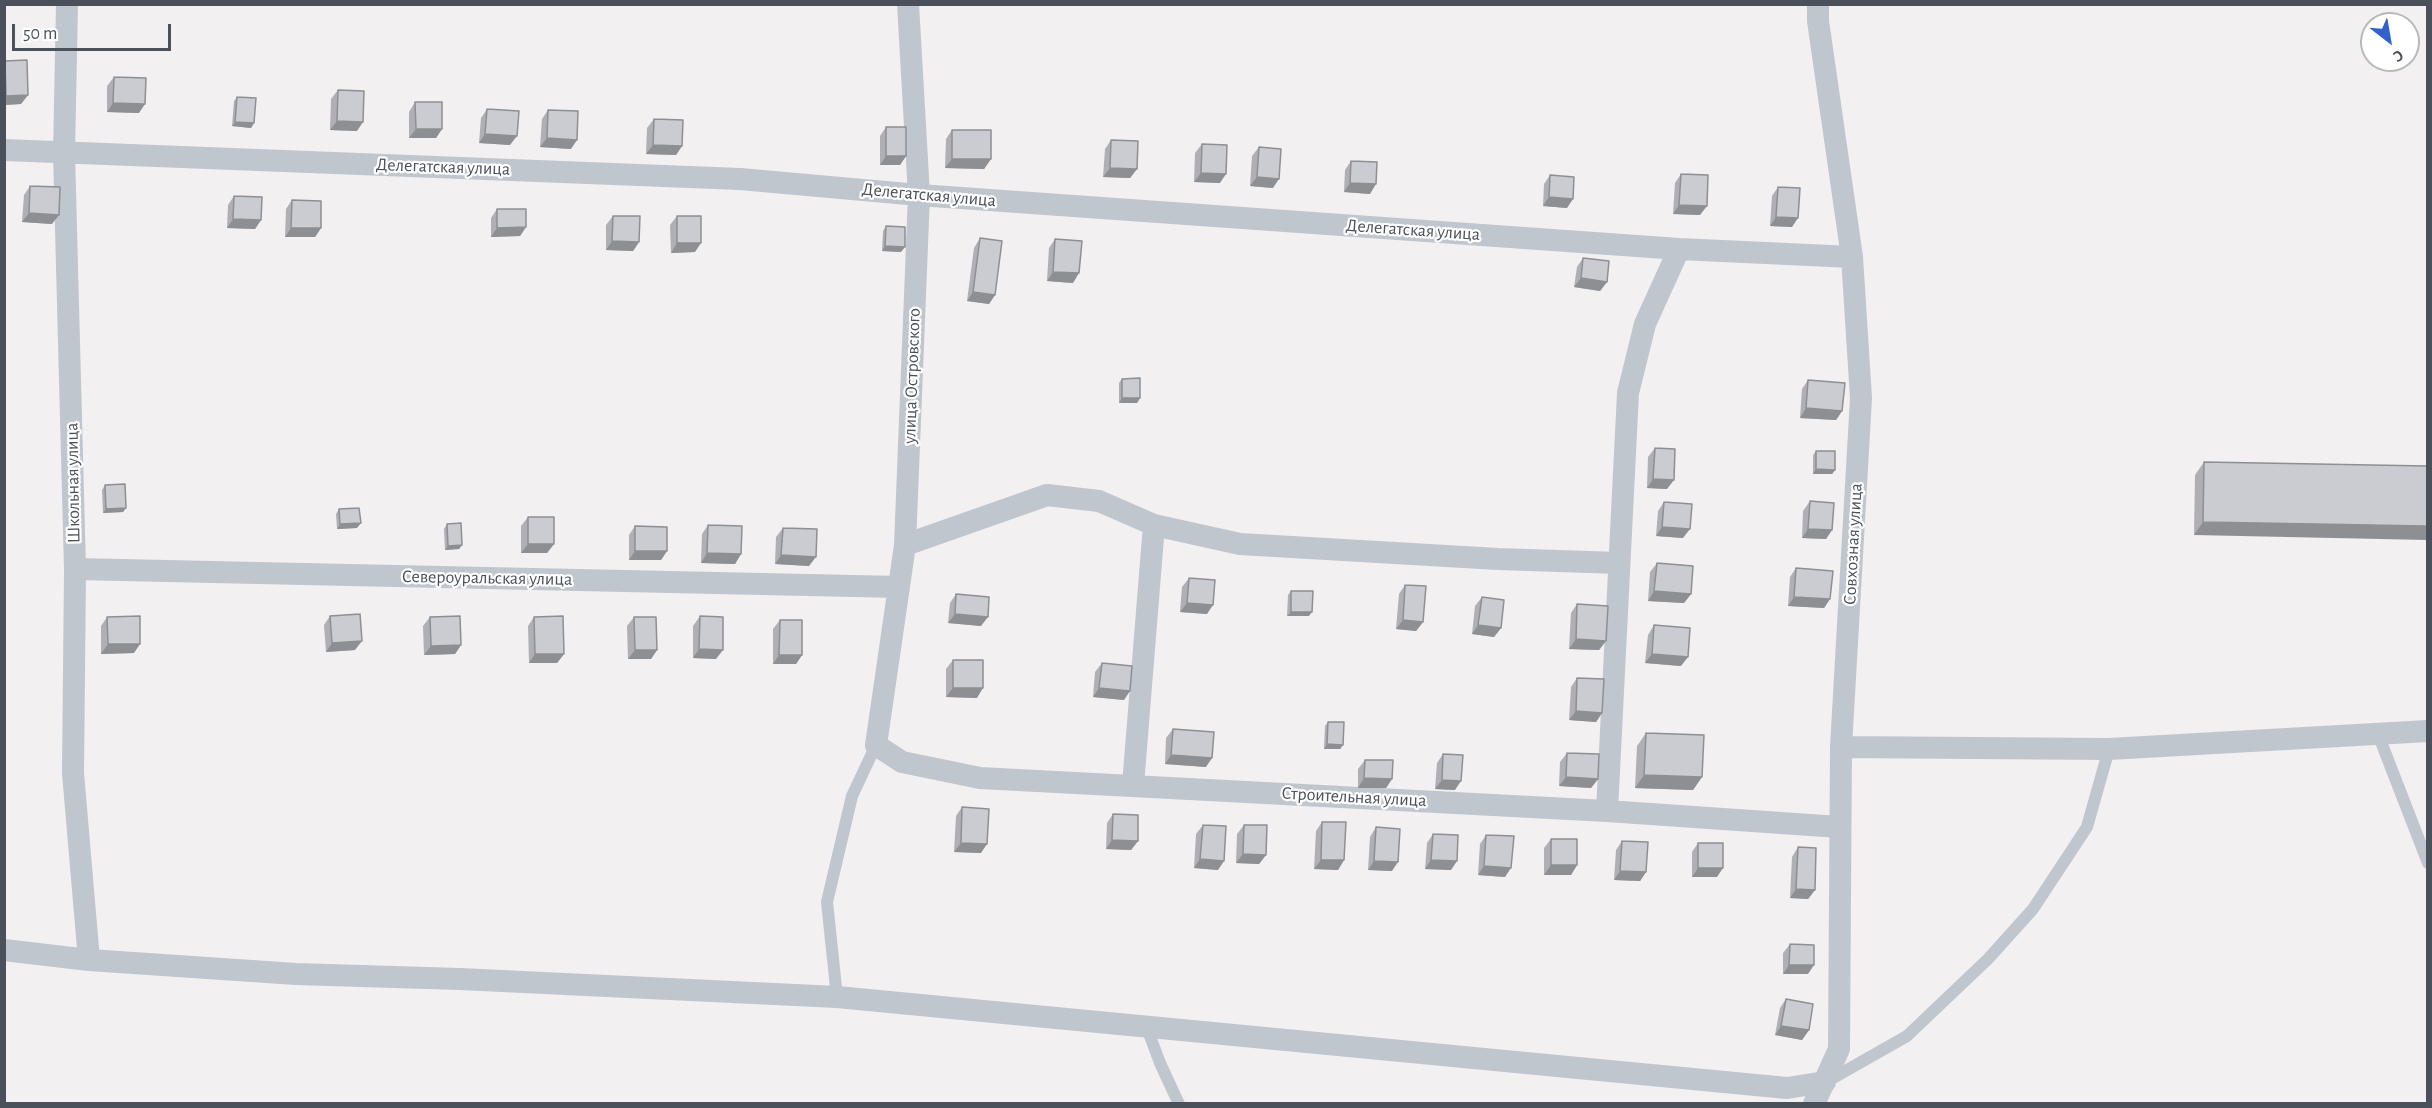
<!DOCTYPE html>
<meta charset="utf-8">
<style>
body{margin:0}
#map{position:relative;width:2432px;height:1108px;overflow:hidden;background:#f2f0f0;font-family:"Alegreya Sans",sans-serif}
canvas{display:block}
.frame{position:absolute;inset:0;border:6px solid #4a515b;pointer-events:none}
.north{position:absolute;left:2360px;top:12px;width:60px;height:60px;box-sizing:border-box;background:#fff;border:2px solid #b7b9bd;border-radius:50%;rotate:149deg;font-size:16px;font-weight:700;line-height:24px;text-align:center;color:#4a515b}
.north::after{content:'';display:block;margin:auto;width:21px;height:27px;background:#3062cc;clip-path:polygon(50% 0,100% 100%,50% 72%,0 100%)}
.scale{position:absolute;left:12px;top:24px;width:159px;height:27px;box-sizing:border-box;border:3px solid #4a515b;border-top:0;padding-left:8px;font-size:18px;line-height:21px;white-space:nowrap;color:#4a515b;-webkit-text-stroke:4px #fff;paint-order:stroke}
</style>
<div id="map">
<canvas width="2432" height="1108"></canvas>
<div class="frame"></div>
<div class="north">С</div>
<div class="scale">50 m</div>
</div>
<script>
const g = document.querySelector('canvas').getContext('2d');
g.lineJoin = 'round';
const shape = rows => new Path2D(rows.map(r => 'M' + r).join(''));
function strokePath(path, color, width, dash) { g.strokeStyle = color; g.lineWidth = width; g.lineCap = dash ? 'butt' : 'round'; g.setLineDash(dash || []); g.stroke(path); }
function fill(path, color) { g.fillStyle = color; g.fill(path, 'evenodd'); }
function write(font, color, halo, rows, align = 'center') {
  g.font = font + ' "Alegreya Sans",sans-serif'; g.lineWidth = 4.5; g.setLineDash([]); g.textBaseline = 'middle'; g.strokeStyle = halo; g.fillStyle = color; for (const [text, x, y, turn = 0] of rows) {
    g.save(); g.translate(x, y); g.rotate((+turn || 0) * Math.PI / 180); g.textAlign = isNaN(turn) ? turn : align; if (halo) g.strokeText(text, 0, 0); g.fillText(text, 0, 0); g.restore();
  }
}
const lane = shape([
 [2378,734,2428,863],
 [837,997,827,902,852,796,876,745],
 [1147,1028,1160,1063,1179,1104],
 [1826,1082,1907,1036,1988,959,2033,909,2087,827,2109,749]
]);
const street = shape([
 [67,4,64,153,75,569,73,773,89,960],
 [908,4,919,195,905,545,876,745,902,762,980,778,1607,811,1839,827],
 [4,150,740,179,919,195,1679,249,1852,257],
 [905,545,1047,495,1099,501,1154,525,1240,544,1498,559,1619,563],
 [75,569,899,587],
 [1841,747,2109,749,2428,731],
 [1133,785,1154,525],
 [1607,811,1628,393,1645,324,1679,249],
 [4,950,89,960,296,974,460,979,837,997,1787,1088,1825,1082],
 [1814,1104,1839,1049,1841,747,1861,398,1852,257,1818,21,1818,4]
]);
const wall = shape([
 [5,61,28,95,21,104,4,105,4,62],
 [114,77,139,113,107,112,107,86],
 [338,90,357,131,330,130,331,99],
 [237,97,254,123,251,128,232,126,234,101],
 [415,102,442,129,436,138,409,138,409,112],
 [487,109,510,145,479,143,481,118],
 [548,110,571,149,540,147,542,119],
 [654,119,682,146,676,155,646,154,647,128],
 [886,127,906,156,900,165,880,165,880,136],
 [952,130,991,159,984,169,945,168,946,139],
 [1111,140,1137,169,1130,178,1103,177,1105,149],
 [1202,144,1220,183,1194,182,1195,153],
 [1259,147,1273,188,1250,186,1252,156],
 [1351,161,1370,194,1344,192,1345,170],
 [1681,174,1700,215,1673,214,1675,183],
 [1550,175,1567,208,1543,206,1544,184],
 [30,186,52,224,22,222,24,195],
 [1778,187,1792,227,1770,226,1772,196],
 [234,196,261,220,255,229,227,228,228,205],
 [292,200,321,228,315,237,285,237,286,209],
 [497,209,526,227,520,236,491,237,491,218],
 [613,216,639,242,633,251,606,250,606,225],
 [677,216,695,252,671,253,670,225],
 [886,226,901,252,882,251,883,231],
 [980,238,995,295,989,304,967,301,974,248],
 [1055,239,1073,283,1047,281,1049,248],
 [1583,258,1607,282,1600,291,1574,287,1577,267],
 [1122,379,1140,398,1137,403,1119,403,1119,383],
 [1808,380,1842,411,1836,420,1800,418,1802,389],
 [1655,448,1667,489,1647,488,1648,457],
 [1816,451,1835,470,1832,474,1813,474,1813,455],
 [2204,462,2427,466,2194,535,2195,475],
 [105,485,126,508,123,512,103,513,102,490],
 [1810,501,1832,530,1826,539,1802,538,1803,511],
 [1664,502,1683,538,1656,536,1658,511],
 [339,509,357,528,337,529,336,514],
 [528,517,554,544,547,553,521,553,521,526],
 [447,524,462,545,459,549,445,550,444,529],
 [708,525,741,554,735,564,701,563,702,534],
 [635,526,667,551,661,560,629,560,629,535],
 [783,528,809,566,775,564,776,537],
 [1657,563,1691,594,1684,603,1648,601,1650,572],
 [1796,568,1830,599,1824,608,1788,606,1790,577],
 [1189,578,1207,614,1180,612,1182,587],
 [1405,585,1423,622,1416,631,1396,629,1399,594],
 [1291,591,1309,616,1287,616,1288,595],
 [956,594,981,626,948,623,950,603],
 [1482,597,1501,628,1494,637,1472,634,1475,606],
 [1577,604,1606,641,1599,650,1569,649,1571,613],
 [330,616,355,650,326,652,324,625],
 [700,616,716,659,693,658,693,626],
 [107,617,134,653,101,654,101,626],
 [430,617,461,645,455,654,424,655,423,626],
 [534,617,564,654,557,663,529,663,528,626],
 [634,617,657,650,651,659,628,659,627,626],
 [780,620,802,655,796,664,773,664,773,629],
 [1654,625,1681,666,1645,663,1648,635],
 [953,660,977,698,946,697,946,669],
 [1102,663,1124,700,1093,697,1095,672],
 [1577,678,1602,713,1596,722,1569,720,1571,687],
 [1328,722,1343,745,1340,749,1324,749,1325,726],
 [1173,729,1206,767,1165,764,1166,738],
 [1646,733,1702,777,1693,790,1635,788,1637,746],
 [1567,753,1598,779,1591,788,1559,786,1560,762],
 [1443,754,1455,790,1435,789,1437,763],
 [1365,760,1392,779,1386,788,1358,788,1358,769],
 [962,807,981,853,954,852,956,816],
 [1113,814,1138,841,1131,850,1106,849,1107,823],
 [1322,822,1344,860,1338,870,1314,869,1316,831],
 [1203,825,1218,870,1194,868,1196,834],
 [1244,825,1266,855,1259,864,1236,863,1237,834],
 [1376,827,1392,871,1368,870,1370,837],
 [1433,834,1451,870,1425,869,1427,843],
 [1486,835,1505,877,1478,875,1480,844],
 [1551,839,1577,865,1571,875,1544,875,1544,848],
 [1622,841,1646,872,1640,881,1614,880,1616,850],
 [1698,843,1717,877,1692,877,1692,852],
 [1798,847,1815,890,1808,899,1790,898,1792,857],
 [1790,944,1808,974,1783,974,1783,953],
 [1786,999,1809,1030,1802,1040,1775,1035,1780,1008]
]);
const shadedWall = shape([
 [28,95,21,104,4,105,4,98,6,96],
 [113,103,145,104,139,113,107,112],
 [337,121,363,122,357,131,330,130],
 [235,122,254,123,251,128,232,126],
 [416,129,442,129,436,138,409,138],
 [485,134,517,136,510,145,479,143],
 [547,138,577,140,571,149,540,147],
 [653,145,682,146,676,155,646,154],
 [886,156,906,156,900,165,880,165],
 [952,159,991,159,984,169,945,168],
 [1110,168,1137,169,1130,178,1103,177],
 [1201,173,1226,174,1220,183,1194,182],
 [1257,177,1279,179,1273,188,1250,186],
 [1350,183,1376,184,1370,194,1344,192],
 [1549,197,1573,199,1567,208,1543,206],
 [1679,205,1707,206,1700,215,1673,214],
 [29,213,59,215,52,224,22,222],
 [1776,217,1798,218,1792,227,1770,226],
 [233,219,261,220,255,229,227,228],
 [526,227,520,236,491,237,497,228],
 [291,228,321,228,315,237,285,237],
 [612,241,639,242,633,251,606,250],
 [677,243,701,243,695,252,671,253],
 [885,246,905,247,901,252,882,251],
 [1053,272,1079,273,1073,283,1047,281],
 [1581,278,1607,282,1600,291,1574,287],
 [973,292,995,295,989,304,967,301],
 [1122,398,1140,398,1137,403,1119,403],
 [1806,408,1842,411,1836,420,1800,418],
 [1816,469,1835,470,1832,474,1813,474],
 [1653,479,1674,480,1667,489,1647,488],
 [126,508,123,512,103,513,106,509],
 [2203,522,2427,526,2427,540,2194,535],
 [361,523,357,528,337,529,340,524],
 [1662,527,1690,529,1683,538,1656,536],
 [1808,529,1832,530,1826,539,1802,538],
 [528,544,554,544,547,553,521,553],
 [462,545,459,549,445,550,448,546],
 [635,551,667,551,661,560,629,560],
 [707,553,741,554,735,564,701,563],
 [781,555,816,557,809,566,775,564],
 [1654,591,1691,594,1684,603,1648,601],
 [1794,597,1830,599,1824,608,1788,606],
 [1187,603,1213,605,1207,614,1180,612],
 [1291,612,1312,612,1309,616,1287,616],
 [955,614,988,617,981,626,948,623],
 [1403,620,1423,622,1416,631,1396,629],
 [1478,625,1501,628,1494,637,1472,634],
 [1576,639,1606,641,1599,650,1569,649],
 [362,641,355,650,326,652,332,643],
 [108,644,140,644,134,653,101,654],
 [461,645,455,654,424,655,431,646],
 [699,649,723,650,716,659,693,658],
 [635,650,657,650,651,659,628,659],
 [535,654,564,654,557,663,529,663],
 [1652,654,1688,657,1681,666,1645,663],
 [779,655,802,655,796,664,773,664],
 [953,688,983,688,977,698,946,697],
 [1099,688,1130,691,1124,700,1093,697],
 [1576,711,1602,713,1596,722,1569,720],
 [1327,744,1343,745,1340,749,1324,749],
 [1171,755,1212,758,1206,767,1165,764],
 [1644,775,1702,777,1693,790,1635,788],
 [1566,777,1598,779,1591,788,1559,786],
 [1364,778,1392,779,1386,788,1358,788],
 [1442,780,1461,781,1455,790,1435,789],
 [1112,840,1138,841,1131,850,1106,849],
 [961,843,987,844,981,853,954,852],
 [1243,854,1266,855,1259,864,1236,863],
 [1200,859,1224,861,1218,870,1194,868],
 [1321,860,1344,860,1338,870,1314,869],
 [1431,860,1457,861,1451,870,1425,869],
 [1374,861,1398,862,1392,871,1368,870],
 [1551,865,1577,865,1571,875,1544,875],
 [1484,866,1511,868,1505,877,1478,875],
 [1698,868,1723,868,1717,877,1692,877],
 [1620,871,1646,872,1640,881,1614,880],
 [1796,889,1815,890,1808,899,1790,898],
 [1789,965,1814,965,1808,974,1783,974],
 [1781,1026,1809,1030,1802,1040,1775,1035]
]);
const building = shape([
 [27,60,28,95,6,96,5,61,27,60],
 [114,77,146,78,145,104,113,103,114,77],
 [338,90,364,91,363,122,337,121,338,90],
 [237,97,256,98,254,123,235,122,237,97],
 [415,102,442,102,442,129,416,129,415,102],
 [487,109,519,111,517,136,485,134,487,109],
 [548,110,578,111,577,140,547,138,548,110],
 [654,119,683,120,682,146,653,145,654,119],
 [886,127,906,127,906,156,886,156,886,127],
 [952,130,991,130,991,159,952,159,952,130],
 [1111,140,1138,141,1137,169,1110,168,1111,140],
 [1202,144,1227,145,1226,174,1201,173,1202,144],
 [1259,147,1281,149,1279,179,1257,177,1259,147],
 [1351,161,1377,162,1376,184,1350,183,1351,161],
 [1681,174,1708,175,1707,206,1679,205,1681,174],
 [1550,175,1574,177,1573,199,1549,197,1550,175],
 [30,186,60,187,59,215,29,213,30,186],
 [1778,187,1800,188,1798,218,1776,217,1778,187],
 [234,196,262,197,261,220,233,219,234,196],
 [292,200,321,201,321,228,291,228,292,200],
 [497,209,526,209,526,227,497,228,497,209],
 [613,216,640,216,639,242,612,241,613,216],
 [677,216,701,216,701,243,677,243,677,216],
 [886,226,905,227,905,247,885,246,886,226],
 [980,238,1002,241,995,295,973,292,980,238],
 [1055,239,1082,241,1079,273,1053,272,1055,239],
 [1583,258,1609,261,1607,282,1581,278,1583,258],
 [1140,378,1140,398,1122,398,1122,379,1140,378],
 [1808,380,1845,383,1842,411,1806,408,1808,380],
 [1655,448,1675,449,1674,480,1653,479,1655,448],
 [1816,451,1835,451,1835,470,1816,469,1816,451],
 [2204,462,2427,466,2427,526,2203,522,2204,462],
 [125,484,126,508,106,509,105,485,125,484],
 [1810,501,1834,503,1832,530,1808,529,1810,501],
 [1664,502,1692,504,1690,529,1662,527,1664,502],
 [359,508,361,523,340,524,339,509,359,508],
 [528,517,554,517,554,544,528,544,528,517],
 [461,523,462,545,448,546,447,524,461,523],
 [708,525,742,526,741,554,707,553,708,525],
 [635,526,667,527,667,551,635,551,635,526],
 [783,528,817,529,816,557,781,555,783,528],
 [1657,563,1693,566,1691,594,1654,591,1657,563],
 [1796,568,1833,571,1830,599,1794,597,1796,568],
 [1189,578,1215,580,1213,605,1187,603,1189,578],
 [1405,585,1426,586,1423,622,1403,620,1405,585],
 [1291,591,1313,591,1312,612,1291,612,1291,591],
 [956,594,989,597,988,617,955,614,956,594],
 [1482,597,1504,600,1501,628,1478,625,1482,597],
 [1577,604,1608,606,1606,641,1576,639,1577,604],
 [360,614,362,641,332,643,330,616,360,614],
 [140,616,140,644,108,644,107,617,140,616],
 [460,616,461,645,431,646,430,617,460,616],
 [563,616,564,654,535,654,534,617,563,616],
 [700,616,723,617,723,650,699,649,700,616],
 [634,617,656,617,657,650,635,650,634,617],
 [780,620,802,620,802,655,779,655,780,620],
 [1654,625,1690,628,1688,657,1652,654,1654,625],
 [953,660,983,660,983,688,953,688,953,660],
 [1102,663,1132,666,1130,691,1099,688,1102,663],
 [1577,678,1604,679,1602,713,1576,711,1577,678],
 [1328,722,1344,722,1343,745,1327,744,1328,722],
 [1173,729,1214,732,1212,758,1171,755,1173,729],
 [1646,733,1704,735,1702,777,1644,775,1646,733],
 [1567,753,1599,754,1598,779,1566,777,1567,753],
 [1443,754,1463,755,1461,781,1442,780,1443,754],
 [1365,760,1393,760,1392,779,1364,778,1365,760],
 [962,807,989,809,987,844,961,843,962,807],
 [1113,814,1138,815,1138,841,1112,840,1113,814],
 [1322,822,1346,822,1344,860,1321,860,1322,822],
 [1203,825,1226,826,1224,861,1200,859,1203,825],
 [1244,825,1267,825,1266,855,1243,854,1244,825],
 [1376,827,1400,829,1398,862,1374,861,1376,827],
 [1433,834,1458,835,1457,861,1431,860,1433,834],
 [1486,835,1514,836,1511,868,1484,866,1486,835],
 [1551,839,1577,839,1577,865,1551,865,1551,839],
 [1622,841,1648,842,1646,872,1620,871,1622,841],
 [1698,843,1723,843,1723,868,1698,868,1698,843],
 [1798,847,1816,848,1815,890,1796,889,1798,847],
 [1790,944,1814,945,1814,965,1789,965,1790,944],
 [1786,999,1813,1004,1809,1030,1781,1026,1786,999]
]);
const streetNames = [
 ["Делегатская улица",443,167,2],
 ["Делегатская улица",929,195,5],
 ["Делегатская улица",1413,230,4],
 ["улица Островского",912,376,-88],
 ["Школьная улица",73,483,-91],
 ["Совхозная улица",1853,544,-87],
 ["Североуральская улица",487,578,1],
 ["Строительная улица",1354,797,3]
];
strokePath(lane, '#c0c6cd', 12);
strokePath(street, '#c0c6cd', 22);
fill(wall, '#afafb5');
fill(shadedWall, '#8e8f93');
fill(building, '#cbccd2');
strokePath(building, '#8e8f93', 1.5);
write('18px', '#4a515b', '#fff', streetNames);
</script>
